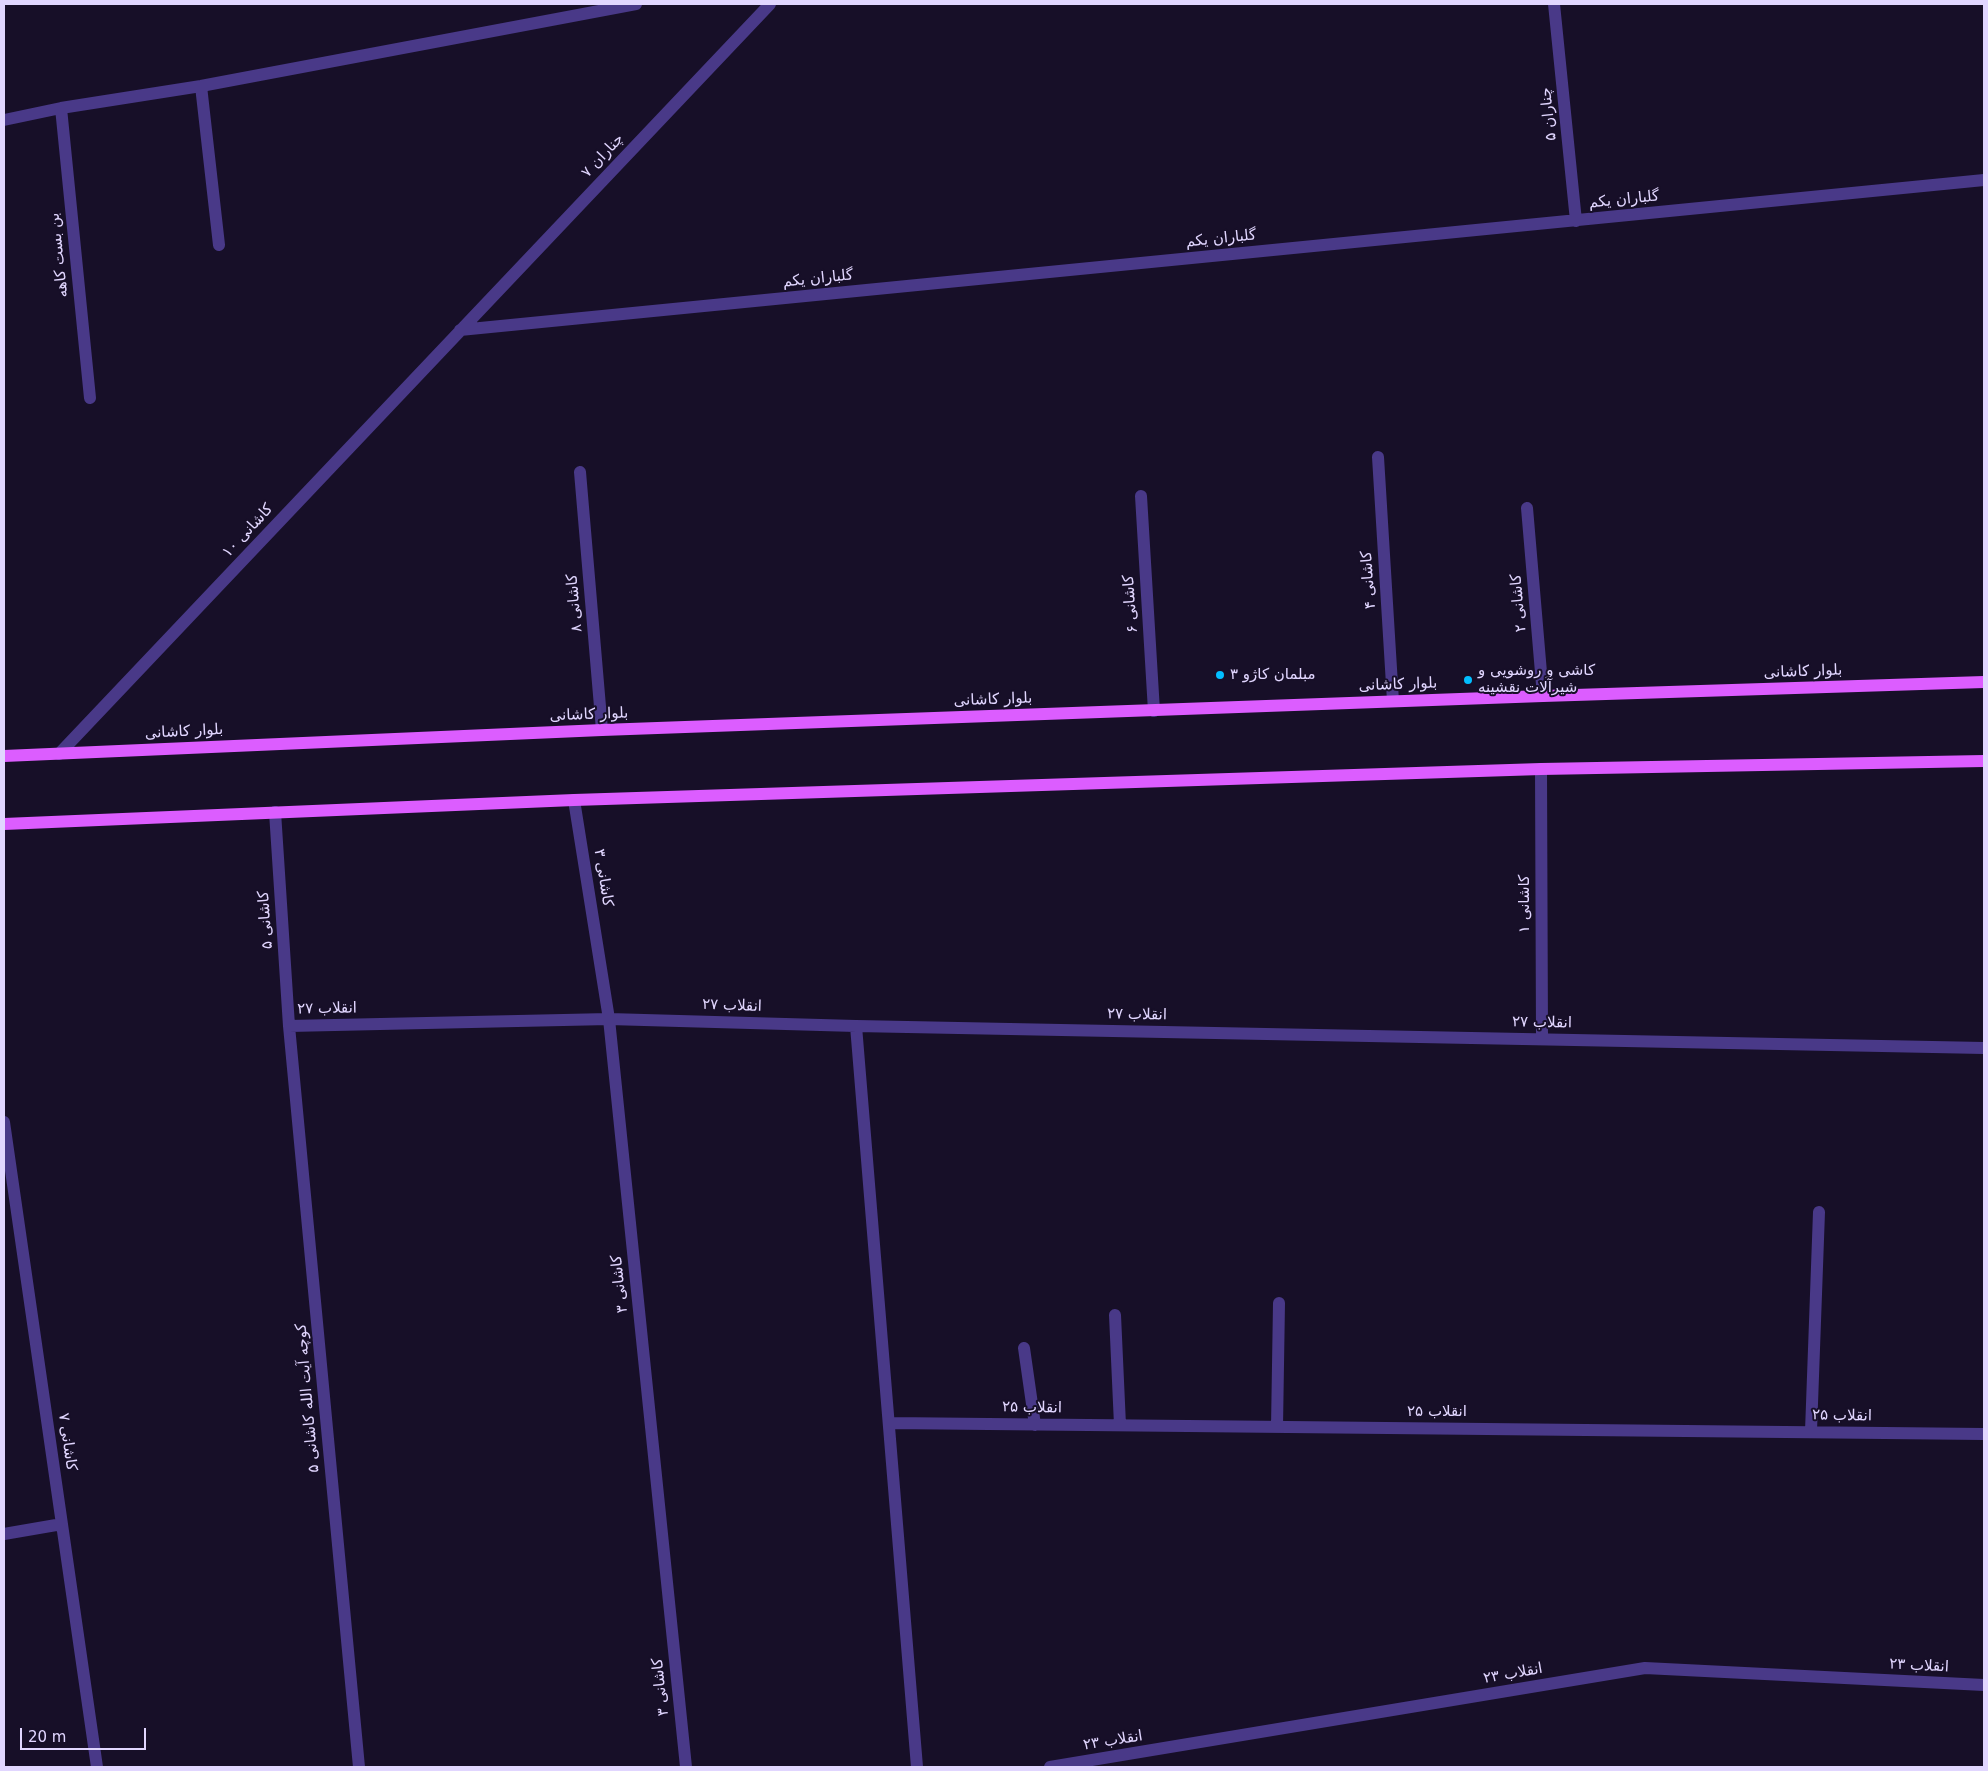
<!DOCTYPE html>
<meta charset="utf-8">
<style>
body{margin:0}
#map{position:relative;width:1988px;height:1771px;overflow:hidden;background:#170f28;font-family:"DejaVu Sans",sans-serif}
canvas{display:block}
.frame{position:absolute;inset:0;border:5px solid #e1d6ff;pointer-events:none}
.scale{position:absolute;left:20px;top:1728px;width:126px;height:22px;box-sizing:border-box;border:2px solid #e1d6ff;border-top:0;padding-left:6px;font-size:15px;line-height:18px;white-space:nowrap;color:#e1d6ff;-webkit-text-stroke:4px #170f28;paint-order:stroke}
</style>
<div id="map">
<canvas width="1988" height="1771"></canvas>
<div class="frame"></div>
<div class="scale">20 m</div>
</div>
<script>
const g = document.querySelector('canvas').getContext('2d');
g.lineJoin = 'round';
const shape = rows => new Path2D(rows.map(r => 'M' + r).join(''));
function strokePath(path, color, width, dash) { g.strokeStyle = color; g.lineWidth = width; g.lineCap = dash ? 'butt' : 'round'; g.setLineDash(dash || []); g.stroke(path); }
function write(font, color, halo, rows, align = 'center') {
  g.font = font + ' "DejaVu Sans",Cairo,sans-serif'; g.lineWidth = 4; g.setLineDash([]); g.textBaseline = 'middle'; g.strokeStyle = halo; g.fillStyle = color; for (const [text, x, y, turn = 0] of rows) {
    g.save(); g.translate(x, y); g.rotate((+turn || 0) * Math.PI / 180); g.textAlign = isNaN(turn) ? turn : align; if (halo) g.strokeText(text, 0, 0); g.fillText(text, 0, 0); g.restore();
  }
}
const street = shape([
 [1554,4,1576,221],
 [201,86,219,245],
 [61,108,90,398],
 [4,120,61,108,201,86,636,4],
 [460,330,1984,180],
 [1378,457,1393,701],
 [580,472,602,730],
 [1141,496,1154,711],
 [1527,508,1543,696],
 [59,754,770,4],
 [1541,769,1542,1039],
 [574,800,609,1019,686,1767],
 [275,812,289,1026,359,1767],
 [289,1026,609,1019,856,1026,1984,1048],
 [856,1026,917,1767],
 [4,1122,97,1767],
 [1115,1315,1120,1425],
 [1024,1348,1035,1425],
 [889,1423,1984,1434],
 [1277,1427,1279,1303],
 [1811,1431,1819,1212],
 [4,1534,62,1524],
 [1050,1767,1645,1668,1984,1685]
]);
const primary = shape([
 [4,756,602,730,1543,696,1984,682],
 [4,824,574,800,1541,769,1984,761]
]);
const markers = [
 [1220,675,5,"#02beff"],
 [1468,680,5,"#02beff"]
];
const streetNames = [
 ["۵ چناران",1549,114,-96],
 ["چناران ۷",603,156,-47],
 ["گلباران یکم",1624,200,-6],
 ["گلباران یکم",1221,239,-6],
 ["بن بست کاهه",59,255,-96],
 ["گلباران یکم",818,279,-6],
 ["۱۰ کاشانی",248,531,-47],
 ["۴ کاشانی",1369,580,-94],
 ["۸ کاشانی",575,603,-95],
 ["۲ کاشانی",1519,603,-95],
 ["۶ کاشانی",1131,604,-94],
 ["بلوار کاشانی",1803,672,-2],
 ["بلوار کاشانی",1398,685,-2],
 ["بلوار کاشانی",993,700,-2],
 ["بلوار کاشانی",589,715,-2],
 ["بلوار کاشانی",184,732,-3],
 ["۳ کاشانی",603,878,81],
 ["۱ کاشانی",1525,904,-90],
 ["۵ کاشانی",266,920,-94],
 ["انقلاب ۲۷",732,1006,2],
 ["انقلاب ۲۷",327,1009,-1],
 ["انقلاب ۲۷",1137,1015,1],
 ["انقلاب ۲۷",1542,1023,1],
 ["۳ کاشانی",620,1284,-96],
 ["کوچه آیت الله کاشانی ۵",308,1398,-95],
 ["انقلاب ۲۵",1032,1408,1],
 ["انقلاب ۲۵",1437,1412],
 ["انقلاب ۲۵",1842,1416,1],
 ["۷ کاشانی",67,1442,82],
 ["انقلاب ۲۳",1919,1666,3],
 ["انقلاب ۲۳",1513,1674,-10],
 ["۳ کاشانی",661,1687,-96],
 ["انقلاب ۲۳",1113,1741,-9]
];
const poiNames = [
 ["کاشی و روشویی و",1478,671],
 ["شیرآلات نقشینه",1478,688],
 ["مبلمان کاژو ۳",1230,675]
];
strokePath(street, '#493988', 12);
strokePath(primary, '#dc5dff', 12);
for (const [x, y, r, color] of markers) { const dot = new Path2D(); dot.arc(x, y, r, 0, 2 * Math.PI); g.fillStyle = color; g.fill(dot); strokePath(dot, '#170f28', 2); }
write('15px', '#e1d6ff', '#170f28', streetNames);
write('15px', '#e1d6ff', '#170f28', poiNames, 'left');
</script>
